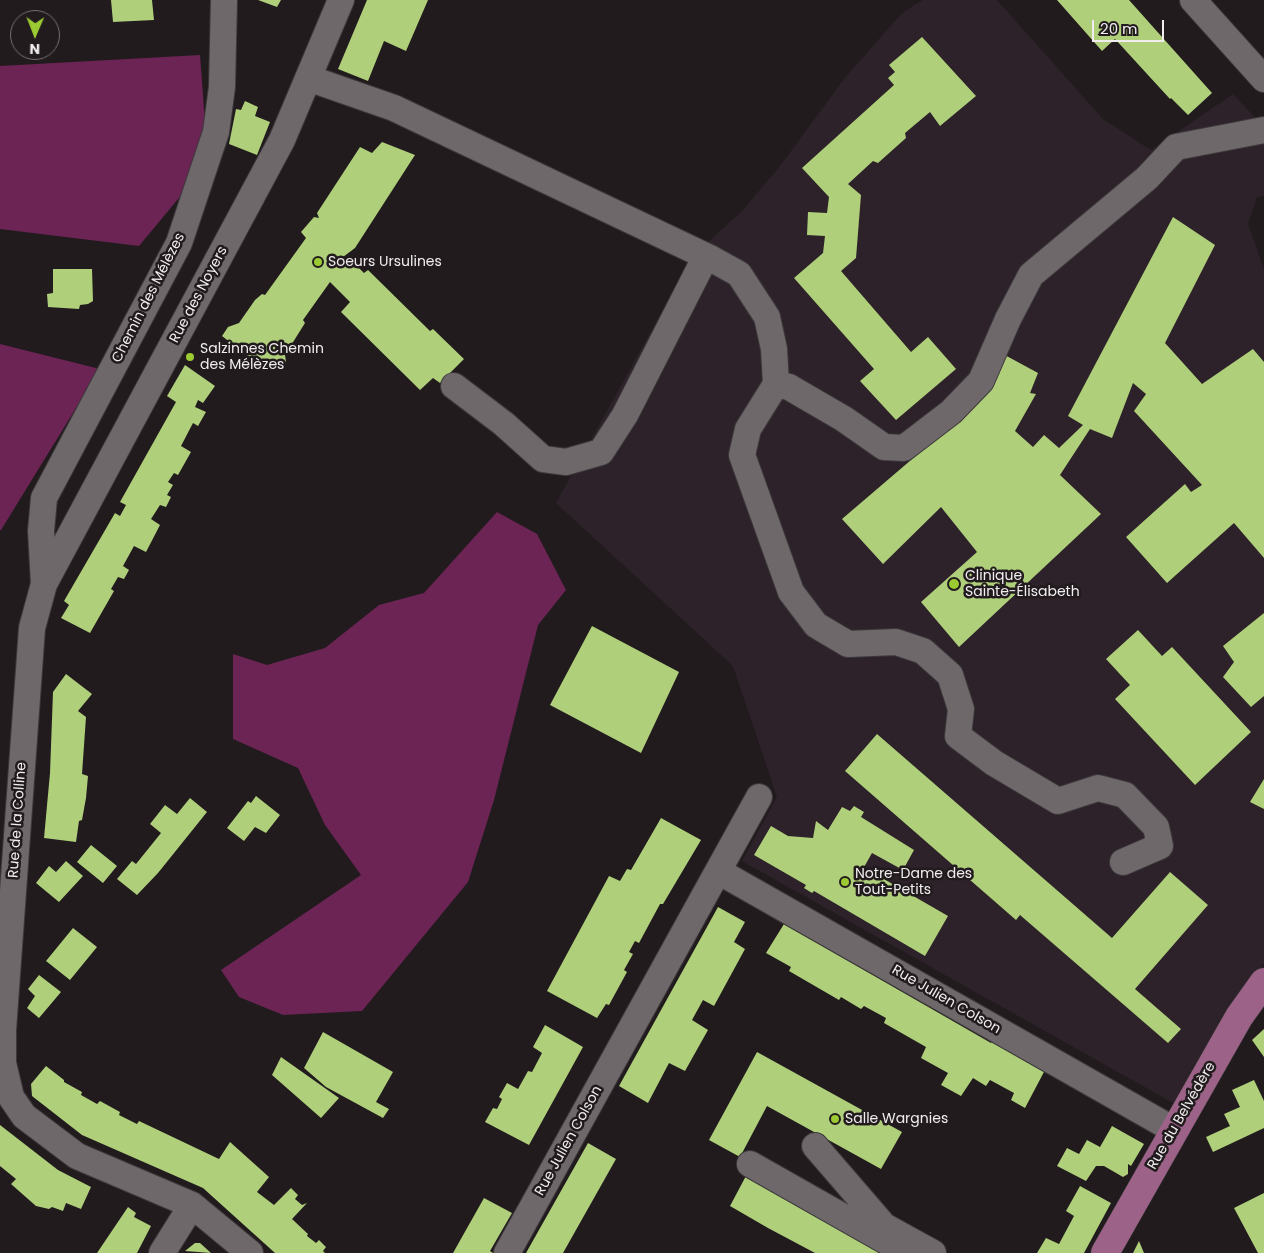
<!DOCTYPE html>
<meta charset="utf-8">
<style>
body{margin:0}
#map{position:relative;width:1264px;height:1253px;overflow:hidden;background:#211b1e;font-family:Poppins,sans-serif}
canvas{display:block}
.north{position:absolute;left:10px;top:10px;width:50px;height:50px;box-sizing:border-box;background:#211b1e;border:1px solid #746f72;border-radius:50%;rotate:181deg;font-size:14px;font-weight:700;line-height:20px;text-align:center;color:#f1edef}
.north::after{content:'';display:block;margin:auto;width:18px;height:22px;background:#9cca32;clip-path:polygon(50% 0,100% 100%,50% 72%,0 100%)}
.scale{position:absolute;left:1092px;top:20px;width:72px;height:22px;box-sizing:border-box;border:2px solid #f1edef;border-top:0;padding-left:6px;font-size:15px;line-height:18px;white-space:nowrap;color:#f1edef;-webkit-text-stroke:4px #211b1e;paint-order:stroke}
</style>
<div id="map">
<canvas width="1264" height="1253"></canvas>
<div class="north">N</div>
<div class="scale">20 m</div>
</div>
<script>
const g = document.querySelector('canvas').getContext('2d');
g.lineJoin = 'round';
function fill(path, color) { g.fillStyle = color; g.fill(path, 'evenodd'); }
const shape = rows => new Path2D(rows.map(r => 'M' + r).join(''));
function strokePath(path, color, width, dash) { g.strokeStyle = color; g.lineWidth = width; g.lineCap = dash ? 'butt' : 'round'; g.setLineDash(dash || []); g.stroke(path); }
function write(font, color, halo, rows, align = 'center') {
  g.font = font + ' Poppins,sans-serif'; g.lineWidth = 5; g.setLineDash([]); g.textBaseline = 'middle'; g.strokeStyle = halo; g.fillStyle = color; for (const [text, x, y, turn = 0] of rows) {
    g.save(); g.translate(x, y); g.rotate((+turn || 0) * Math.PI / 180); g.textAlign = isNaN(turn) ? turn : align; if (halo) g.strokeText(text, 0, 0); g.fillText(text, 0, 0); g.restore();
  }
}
const built = shape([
 [923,0,997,0,1103,119,1151,150,1233,94,1264,127,1264,196,1257,197,1248,224,1264,269,1264,963,1182,1108,742,861,777,797,733,666,556,503,692,257,743,210,780,166,844,79,902,13]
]);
const forest = shape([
 [200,55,208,163,139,246,0,229,0,66],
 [0,344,100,369,1,530,0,530],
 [497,512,537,534,566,590,538,625,494,800,468,882,362,1011,283,1015,239,997,221,970,361,875,325,825,298,768,233,739,233,654,267,665,325,648,379,605,424,593]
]);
const building = shape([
 [111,0,152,0,154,20,113,22],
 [258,0,281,0,277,7],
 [367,0,428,0,406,51,384,41,368,81,338,69],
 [1057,0,1129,0,1212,93,1188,115,1171,98,1170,99,1115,39,1102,51],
 [922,37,976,96,940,126,930,112,905,133,906,138,878,163,873,161,848,184,861,195,856,258,841,271,911,352,928,337,956,369,896,420,860,381,874,369,794,278,823,253,825,236,807,235,808,212,827,213,829,197,802,168,894,85,888,78,895,72,889,65],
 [245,101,258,107,255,116,270,122,257,155,229,144,236,109,241,110],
 [382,142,415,155,355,248,343,257,355,268,358,267,364,273,368,270,430,331,433,329,464,359,440,383,433,378,420,390,341,312,350,302,330,282,303,320,305,323,285,355,286,362,282,366,266,365,250,358,222,336,228,327,239,323,255,300,262,294,265,295,306,238,301,232,314,217,319,218,317,213,360,147,372,153],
 [1173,217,1215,245,1165,343,1202,384,1253,349,1264,362,1264,558,1234,523,1167,583,1126,537,1185,484,1191,492,1202,485,1134,411,1146,394,1133,383,1112,438,1090,429,1060,475,1101,514,959,647,921,602,977,552,941,507,883,564,842,519,980,401,1003,354,1038,373,1030,393,1036,394,1015,431,1033,447,1044,435,1059,448,1083,425,1068,416],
 [53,269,92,269,93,301,88,304,80,305,79,309,48,307,47,294,53,293],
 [185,365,215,386,203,403,198,400,195,407,206,412,198,426,193,423,181,446,191,452,178,475,174,473,168,482,173,485,167,495,171,497,166,507,160,505,151,519,160,525,146,552,134,546,123,566,129,570,124,579,118,577,111,589,114,591,90,633,61,618,69,605,64,601,115,513,120,516,126,505,120,502,176,402,167,396],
 [1264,613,1264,696,1251,707,1223,677,1234,662,1223,646],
 [592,626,679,672,641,753,550,705],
 [1138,630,1162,656,1172,647,1251,732,1195,785,1115,699,1130,685,1106,659],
 [66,674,92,694,78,711,86,717,82,774,88,776,86,798,82,820,79,821,76,842,44,838,50,773,53,692],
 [877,734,1112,938,1170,872,1208,905,1135,989,1181,1029,1168,1043,1020,915,1016,920,845,771],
 [1264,779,1264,809,1250,802],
 [256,796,280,815,266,833,255,827,244,841,227,828,248,801,251,803],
 [190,798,207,812,158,873,137,895,117,879,132,861,136,864,161,833,150,824,165,805,177,814],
 [854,806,864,812,861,817,914,850,903,870,872,853,859,876,865,879,870,871,948,916,925,956,814,891,812,893,804,888,806,885,754,855,771,826,788,836,813,838,816,821,828,830,842,807,850,811],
 [661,818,701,840,663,904,660,904,639,943,635,941,629,952,633,954,624,970,627,972,609,1005,606,1004,597,1018,547,991,609,876,620,881,627,869,631,870],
 [91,845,117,866,103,883,77,862],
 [66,861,83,876,59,902,36,883,49,866,56,872],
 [718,907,745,922,734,942,745,949,714,1006,703,1000,692,1020,708,1030,685,1071,669,1063,648,1103,619,1086],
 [784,924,991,1043,993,1040,1045,1070,1025,1108,1011,1100,1014,1093,990,1080,986,1086,973,1078,961,1096,941,1085,948,1073,921,1058,926,1047,884,1023,886,1018,864,1006,861,1009,841,997,839,1000,789,971,791,967,766,953],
 [73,928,97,947,70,980,46,961],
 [39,975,61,992,39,1018,27,1008,35,996,28,989],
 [545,1025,583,1047,529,1145,485,1122,493,1108,497,1109,502,1099,499,1097,507,1083,518,1089,528,1071,532,1072,542,1053,533,1047],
 [1264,1029,1264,1057,1252,1040],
 [323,1032,393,1072,376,1102,389,1109,383,1118,326,1087,304,1068],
 [757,1052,902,1132,881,1169,767,1106,740,1157,709,1140],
 [281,1057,339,1098,321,1118,272,1075],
 [46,1066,64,1080,64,1082,82,1092,81,1095,97,1104,100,1101,120,1112,119,1115,137,1124,139,1121,219,1159,230,1142,269,1177,257,1192,274,1205,291,1188,298,1195,295,1199,302,1205,307,1203,292,1219,308,1234,307,1236,316,1243,319,1240,326,1247,323,1251,325,1253,275,1253,203,1188,82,1135,32,1096,31,1084],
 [1254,1080,1264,1101,1264,1128,1213,1152,1206,1137,1230,1126,1224,1114,1240,1107,1232,1090],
 [0,1125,58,1170,91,1187,81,1209,66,1203,63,1211,52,1207,49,1209,36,1206,11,1184,16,1179,0,1166],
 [1112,1126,1144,1144,1131,1166,1128,1164,1128,1174,1123,1177,1104,1166,1096,1166,1086,1181,1057,1166,1067,1148,1079,1154,1087,1140,1100,1147],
 [588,1143,616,1159,563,1253,526,1253],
 [747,1174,891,1253,815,1253,768,1228,730,1206],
 [1080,1186,1111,1203,1084,1253,1037,1253,1046,1238,1059,1244,1074,1216,1066,1211],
 [1264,1193,1264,1253,1258,1253,1234,1208],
 [484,1198,512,1213,490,1251,493,1253,453,1253],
 [128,1207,136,1213,134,1217,151,1226,137,1253,97,1253],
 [1139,1241,1144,1253,1133,1253],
 [195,1243,200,1243,211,1253,185,1251]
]);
const minor = shape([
 [1193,0,1264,79],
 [308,78,394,108,712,259,739,274,767,317,774,349,776,384],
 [454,386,504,424,543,459,566,462,601,452,625,415,706,256],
 [44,584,41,531,44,498,179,243,216,132,222,87,224,0],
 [1123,862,1160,846,1156,827,1125,795,1098,788,1058,801,994,763,958,736,961,709,950,675,923,651,896,642,848,644,816,625,791,592,742,455,748,429,776,384,789,387,844,419,884,447,904,448,951,412,981,381,1008,319,1031,275,1147,178,1176,147,1264,130],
 [718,871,759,797],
 [815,1146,884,1226,933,1253],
 [750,1164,907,1253],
 [162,1253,192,1205],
 [250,1253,192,1205,77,1156,24,1116,11,1097,3,1063,3,1030,32,628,44,584,282,140,341,0],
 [507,1253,718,871,1174,1130]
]);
const major = shape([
 [1105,1253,1239,1017,1264,982]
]);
const markers = [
 [318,262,5,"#9cca32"],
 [190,357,5,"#9cca32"],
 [954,584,6,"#9cca32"],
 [845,882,5,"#9cca32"],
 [835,1119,5,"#9cca32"]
];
const poiNames = [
 ["Soeurs Ursulines",328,262],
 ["Salzinnes Chemin",200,349],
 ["des Mélèzes",200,365],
 ["Clinique",965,576],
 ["Sainte-Élisabeth",965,592],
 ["Notre-Dame des",855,874],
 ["Tout-Petits",855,890],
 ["Salle Wargnies",845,1119]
];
const streetNames = [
 ["Rue des Noyers",199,295,-62],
 ["Chemin des Mélèzes",149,298,-63],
 ["Rue de la Colline",18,820,-86],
 ["Rue Julien Colson",946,1000,30],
 ["Rue du Belvédère",1182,1116,-60],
 ["Rue Julien Colson",569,1141,-61]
];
fill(built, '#2d2229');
fill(forest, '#6b2454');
fill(building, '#afcf7a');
strokePath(minor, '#3d393b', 28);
strokePath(major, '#3d393b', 29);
strokePath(minor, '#6e686b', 26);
strokePath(major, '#9c6287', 28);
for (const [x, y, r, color] of markers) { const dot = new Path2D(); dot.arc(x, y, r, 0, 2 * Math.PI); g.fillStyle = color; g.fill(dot); strokePath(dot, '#211b1e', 2); }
write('14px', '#f1edef', '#211b1e', poiNames, 'left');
write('14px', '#f1edef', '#211b1e', streetNames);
</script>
